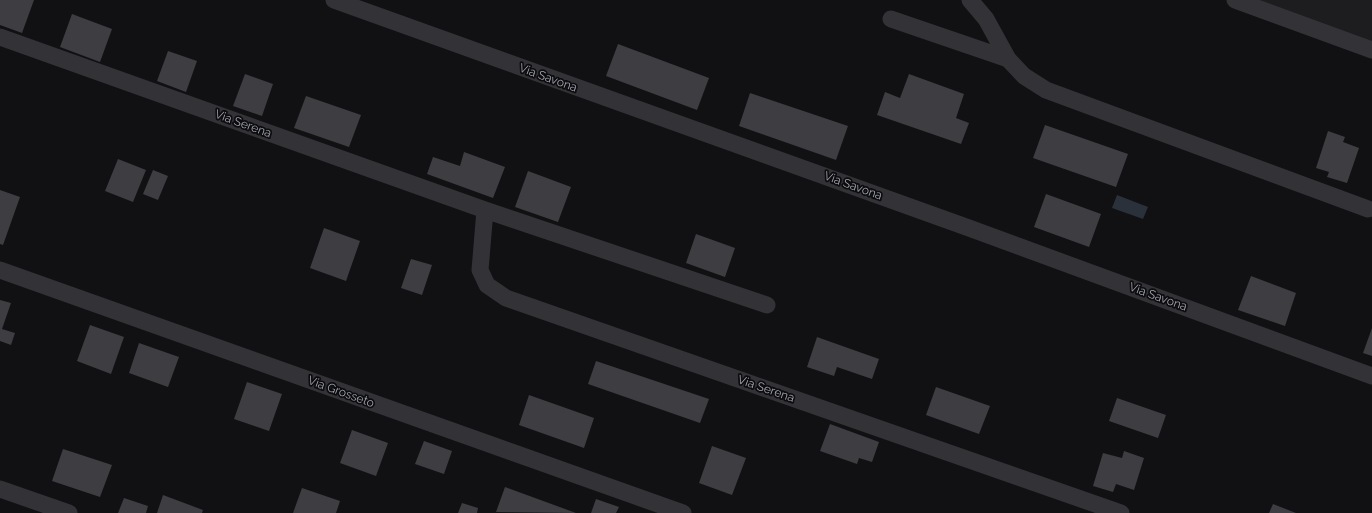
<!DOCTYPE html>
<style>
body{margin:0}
canvas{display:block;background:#111012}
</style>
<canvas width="1372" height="513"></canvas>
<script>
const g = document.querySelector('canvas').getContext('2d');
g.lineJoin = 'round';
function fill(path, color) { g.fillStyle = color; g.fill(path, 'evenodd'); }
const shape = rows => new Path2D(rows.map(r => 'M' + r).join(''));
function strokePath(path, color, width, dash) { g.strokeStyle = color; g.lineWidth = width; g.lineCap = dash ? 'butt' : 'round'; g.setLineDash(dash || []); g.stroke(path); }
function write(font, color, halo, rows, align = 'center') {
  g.font = font + ' Raleway,sans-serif'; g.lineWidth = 3.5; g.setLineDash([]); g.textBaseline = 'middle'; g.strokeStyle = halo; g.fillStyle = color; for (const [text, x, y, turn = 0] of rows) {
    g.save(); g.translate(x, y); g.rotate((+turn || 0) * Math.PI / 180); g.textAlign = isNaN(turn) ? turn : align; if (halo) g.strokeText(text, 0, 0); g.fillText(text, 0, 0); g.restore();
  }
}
const built = shape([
 [1256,0,1372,0,1372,42]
]);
const water = shape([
 [1117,195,1148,207,1143,219,1112,208]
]);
const building = shape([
 [0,0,34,0,22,33,0,25],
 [72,14,112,29,100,62,60,47],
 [618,44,709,78,697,110,606,76],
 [168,51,197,61,186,92,157,81],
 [245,74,273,84,262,116,233,106],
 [909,74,964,94,956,118,969,123,961,144,877,115,885,92,900,98],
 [750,93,848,126,836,160,739,126],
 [306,96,361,115,349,147,294,128],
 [1045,125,1128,154,1116,187,1033,158],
 [1328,131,1345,137,1343,142,1359,148,1347,183,1327,177,1329,172,1316,168],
 [464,152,505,167,493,198,427,174,433,157,460,166],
 [118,159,146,170,133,202,105,191],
 [153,170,168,176,158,200,143,194],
 [528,171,571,187,558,222,515,207],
 [0,190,20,197,3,245,0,244],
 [1046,194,1101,214,1089,247,1034,227],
 [324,228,360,241,346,281,310,268],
 [696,234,735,248,725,277,686,263],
 [411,259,432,265,422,295,401,288],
 [1251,276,1296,293,1285,326,1238,310],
 [0,300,11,303,2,329,15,333,11,345,0,341],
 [90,325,124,337,111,374,77,361],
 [1372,328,1372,356,1363,353],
 [817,337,879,359,872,379,837,367,834,376,807,367],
 [139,343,179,357,168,387,129,373],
 [596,361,709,399,700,423,588,384],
 [247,382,282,394,269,431,234,419],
 [936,387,990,406,979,434,926,415],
 [529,395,594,418,584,448,519,425],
 [1117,398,1166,415,1158,438,1109,421],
 [830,424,879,442,872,462,859,458,857,464,820,451],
 [352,430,388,443,376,476,340,463],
 [424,441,452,451,444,474,415,464],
 [712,446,746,458,732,495,699,483],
 [63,449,112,465,100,497,52,481],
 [1124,451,1144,458,1134,490,1116,484,1113,492,1093,486,1103,453,1122,458],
 [505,487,576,513,496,512],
 [302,488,340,501,336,513,293,513],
 [163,495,203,510,202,513,157,513],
 [124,498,148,506,146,513,118,513],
 [596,499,619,507,616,513,591,513],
 [462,503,478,508,477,513,458,513],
 [1273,504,1296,513,1269,513]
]);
const minor = shape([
 [334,0,969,228,1372,376],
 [970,0,986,19,1008,59,1024,76,1046,90,1368,209],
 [1235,0,1372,50],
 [891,19,1008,59],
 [0,37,485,210,767,305],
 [485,210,480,270,487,285,506,298,1121,513],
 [0,270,683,513],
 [0,489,69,513]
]);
const streetNames = [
 ["Via Savona",548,78,20],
 ["Via Serena",243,124,20],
 ["Via Savona",853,186,20],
 ["Via Savona",1158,297,20],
 ["Via Serena",766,389,19],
 ["Via Grosseto",341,392,20]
];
fill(built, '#1d1c1f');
fill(water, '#2a313a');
fill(building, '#3d3d42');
strokePath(minor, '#323237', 17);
write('12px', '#a2a4b3', '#0c0c0d', streetNames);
</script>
